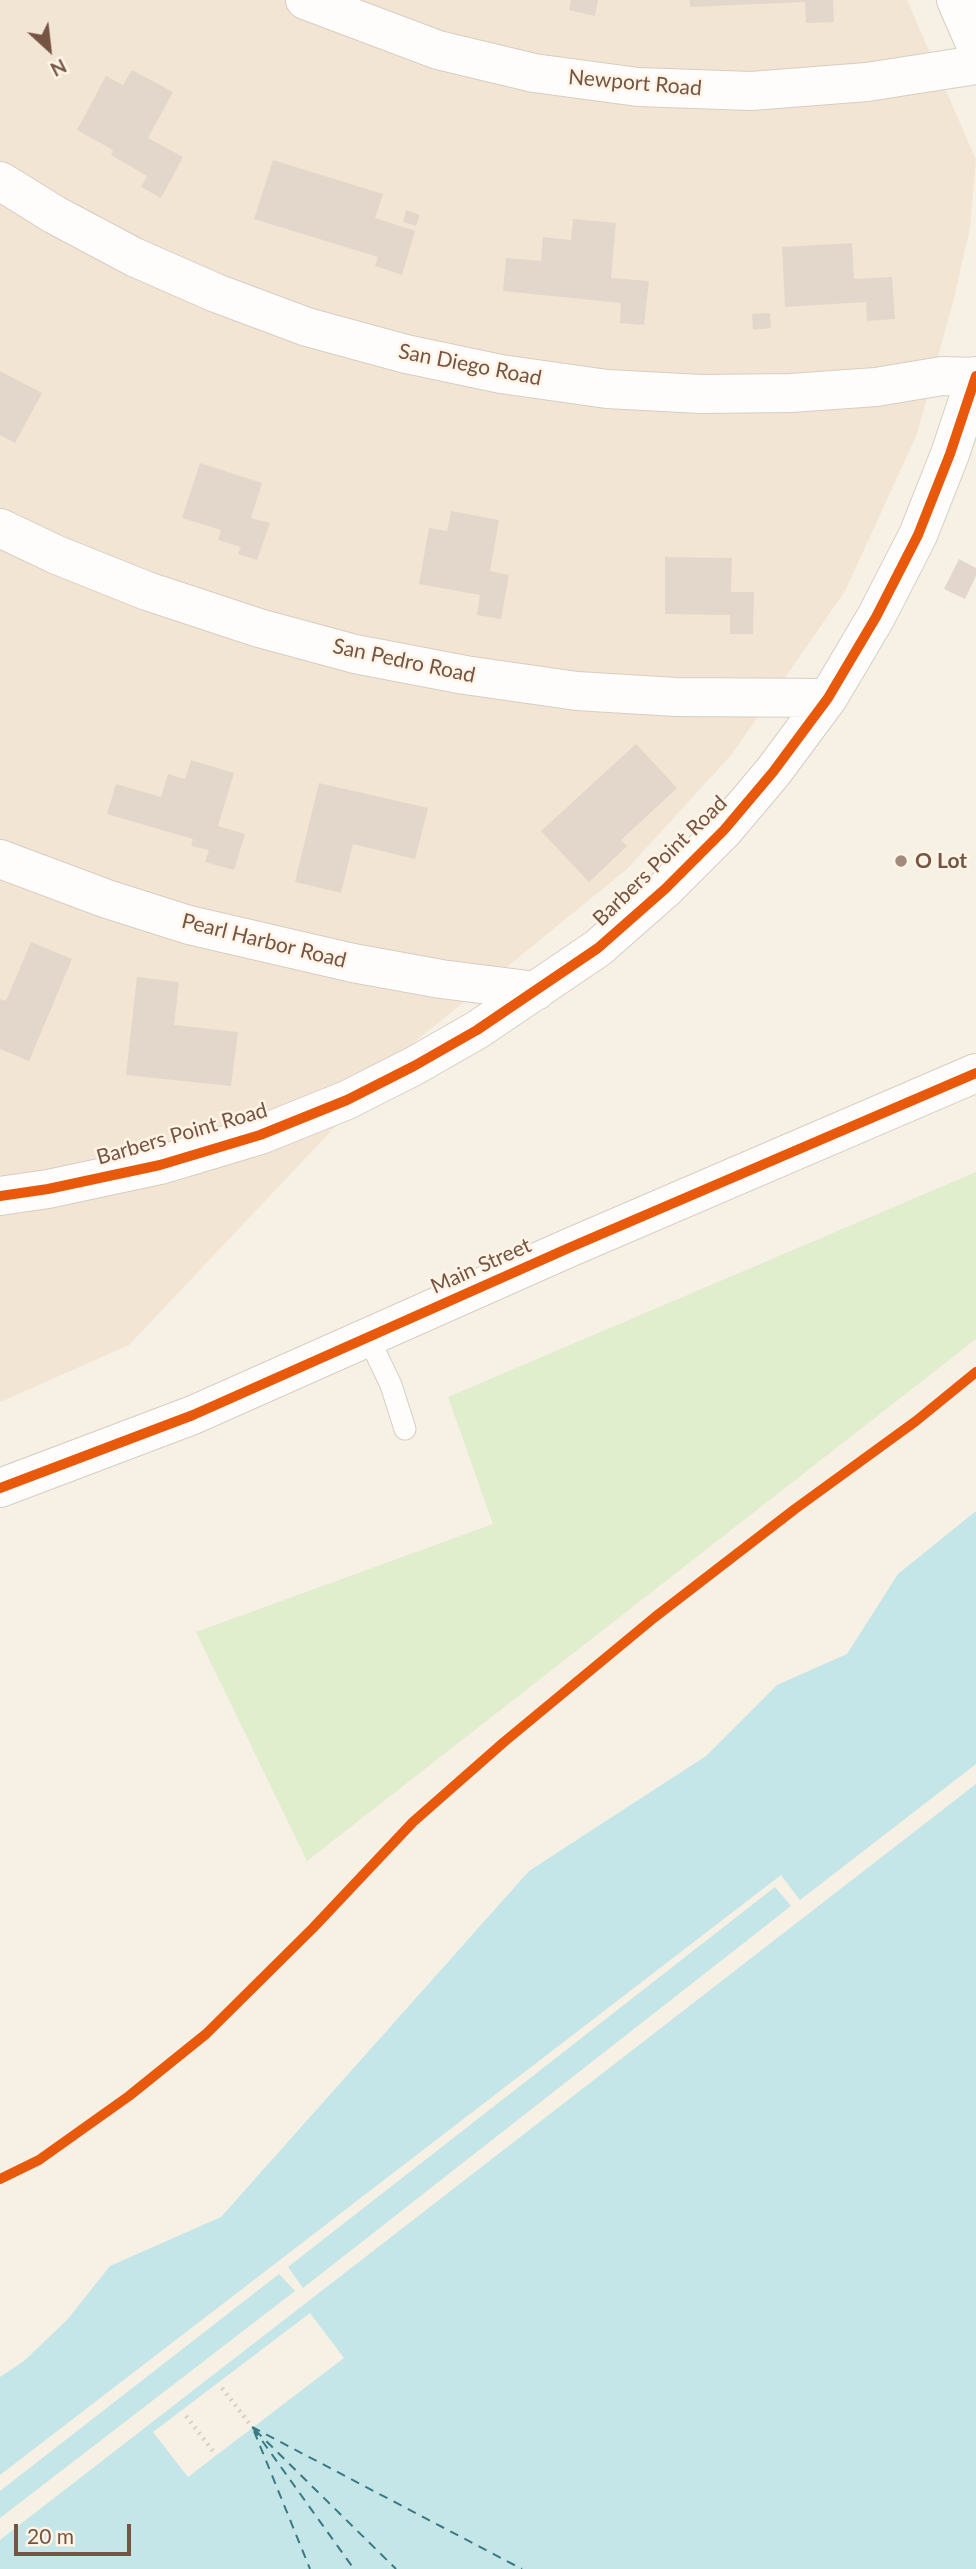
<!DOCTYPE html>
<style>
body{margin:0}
#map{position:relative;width:976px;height:2569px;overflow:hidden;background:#f6f0e5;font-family:Lato,sans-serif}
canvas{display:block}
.north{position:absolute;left:14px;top:14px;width:70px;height:70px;-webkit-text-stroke:5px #fff4e5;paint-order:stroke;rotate:153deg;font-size:19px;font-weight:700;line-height:28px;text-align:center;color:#755444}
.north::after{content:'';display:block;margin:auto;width:24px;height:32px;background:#755444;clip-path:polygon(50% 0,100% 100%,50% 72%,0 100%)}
.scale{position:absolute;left:14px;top:2524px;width:117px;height:32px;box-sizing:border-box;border:4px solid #755444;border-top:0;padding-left:9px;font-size:21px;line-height:24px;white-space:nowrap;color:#755444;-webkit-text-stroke:5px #fff4e5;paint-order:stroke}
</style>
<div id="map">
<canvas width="976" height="2569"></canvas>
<div class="north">N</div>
<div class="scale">20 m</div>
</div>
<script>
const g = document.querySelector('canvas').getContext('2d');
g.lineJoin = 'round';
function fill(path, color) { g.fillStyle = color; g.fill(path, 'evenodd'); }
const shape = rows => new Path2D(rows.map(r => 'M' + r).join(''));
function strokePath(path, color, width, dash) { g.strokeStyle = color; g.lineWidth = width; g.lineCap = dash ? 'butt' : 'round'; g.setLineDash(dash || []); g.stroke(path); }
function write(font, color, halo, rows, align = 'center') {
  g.font = font + ' Lato,sans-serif'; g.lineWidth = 5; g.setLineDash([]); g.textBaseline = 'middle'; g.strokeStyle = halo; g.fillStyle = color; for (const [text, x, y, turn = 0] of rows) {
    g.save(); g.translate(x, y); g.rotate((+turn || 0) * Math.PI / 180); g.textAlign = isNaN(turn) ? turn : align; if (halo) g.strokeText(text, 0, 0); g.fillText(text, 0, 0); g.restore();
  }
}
const residential = shape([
 [0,0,907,0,976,160,970,228,954,298,917,434,845,591,732,754,627,869,417,1040,129,1345,0,1402]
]);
const green = shape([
 [976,1172,976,1339,307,1861,196,1632,493,1524,448,1397]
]);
const water = shape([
 [976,1511,976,2569,0,2569,0,2377,24,2361,67,2320,110,2266,221,2217,529,1871,706,1756,777,1685,847,1654,898,1574]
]);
const pier = shape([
 [976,1764,976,1784,0,2540,0,2518,295,2291,279,2274,0,2491,0,2475,781,1875,800,1900],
 [775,1887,791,1906,303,2288,288,2267],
 [310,2313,344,2358,188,2477,153,2432]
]);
const ferry = shape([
 [252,2427,522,2569],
 [253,2428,354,2569],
 [255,2430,396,2569],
 [254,2431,310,2569]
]);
const building = shape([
 [571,0,598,0,595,16,569,10],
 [690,0,833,0,834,22,806,23,805,2,690,7],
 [132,70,173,92,148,138,183,157,161,198,141,187,147,176,111,155,113,150,77,130,106,76,123,85],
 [273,160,383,194,375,218,415,231,402,275,375,266,378,257,254,219],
 [406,210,420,215,416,226,403,222],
 [573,219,616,223,611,278,649,281,644,325,620,323,621,303,503,291,506,258,541,261,543,237,571,240],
 [852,243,854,279,892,277,895,319,867,321,866,302,785,307,782,247],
 [770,313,771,328,753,330,752,314],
 [0,371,42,393,15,443,0,435],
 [200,463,262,483,251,518,270,523,257,560,238,554,241,547,218,540,221,530,182,518],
 [451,511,499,520,490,571,509,575,501,619,477,615,480,595,419,584,429,528,447,531],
 [665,557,732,558,731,592,754,592,753,634,730,634,730,615,665,614],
 [959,559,976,568,976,576,965,599,944,589],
 [636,744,677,788,621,840,627,846,589,882,541,831],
 [191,760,234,773,218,826,245,834,234,870,205,862,209,850,191,846,193,839,107,814,116,784,161,797,168,774,185,779],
 [319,783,428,808,415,859,353,844,341,893,295,882],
 [31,942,72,959,29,1061,0,1049,0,999,6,1001],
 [137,977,179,982,174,1025,238,1032,231,1086,126,1075]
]);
const path = shape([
 [0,2179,39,2160,129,2096,206,2034,313,1928,413,1822,504,1742,655,1617,795,1509,916,1421,976,1372],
 [222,2388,252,2427],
 [186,2416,216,2455]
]);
const lane = shape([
 [369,1339,391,1385,405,1429]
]);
const street = shape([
 [305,0,438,50,534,73,638,87,751,91,867,82,976,65],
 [956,0,976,46],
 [0,181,55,215,134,257,216,293,307,327,406,354,501,374,607,389,701,394,791,393,876,387,942,376,976,377],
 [0,528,57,555,147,591,259,628,355,654,465,675,577,691,676,697,828,698],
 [0,859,107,899,189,925,353,963,441,979,536,991],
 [0,1196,48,1189,160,1165,260,1135,347,1100,414,1066,477,1030,598,948,665,889,724,830,773,772,828,698,876,617,918,535,950,454,976,376]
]);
const secondary = shape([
 [0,1488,193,1415,571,1247,976,1073]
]);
const cycleway = shape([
 [0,1196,48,1189,160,1165,260,1135,347,1100,414,1066,477,1030,598,948,665,889,724,830,773,772,828,698,876,617,918,535,950,454,976,376],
 [0,1488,193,1415,571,1247,976,1073],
 [0,2179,39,2160,129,2096,206,2034,313,1928,413,1822,504,1742,655,1617,795,1509,916,1421,976,1372]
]);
const markers = [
 [901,861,7,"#a28b7c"]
];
const streetNames = [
 ["Newport Road",635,83,5],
 ["San Diego Road",470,365,11],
 ["San Pedro Road",404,661,12],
 ["Barbers Point Road",660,861,-44],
 ["Pearl Harbor Road",264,941,14],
 ["Barbers Point Road",182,1134,-16],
 ["Main Street",481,1266,-24]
];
const poiNames = [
 ["O Lot",915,861]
];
fill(residential, '#f3e5d4');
fill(green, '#e1eece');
fill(water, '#c5e6e8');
fill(pier, '#f6f0e5');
strokePath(ferry, '#397984', 2, [9, 7]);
fill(building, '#e3d7cc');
strokePath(lane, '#d8cdc3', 23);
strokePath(street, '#d8cdc3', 40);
strokePath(secondary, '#d9cdc4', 40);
strokePath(path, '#d9cfca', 4.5, [2, 5]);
strokePath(lane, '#fefdfb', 21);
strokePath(street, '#fefdfb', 38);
strokePath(secondary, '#fefdfb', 38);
strokePath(cycleway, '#e8590c', 10);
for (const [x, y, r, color] of markers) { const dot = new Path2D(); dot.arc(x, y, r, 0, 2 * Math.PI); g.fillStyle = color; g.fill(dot); strokePath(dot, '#fff4e5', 2.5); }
write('21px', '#755444', '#fff4e5', streetNames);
write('bold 21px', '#755444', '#fff4e5', poiNames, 'left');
</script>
